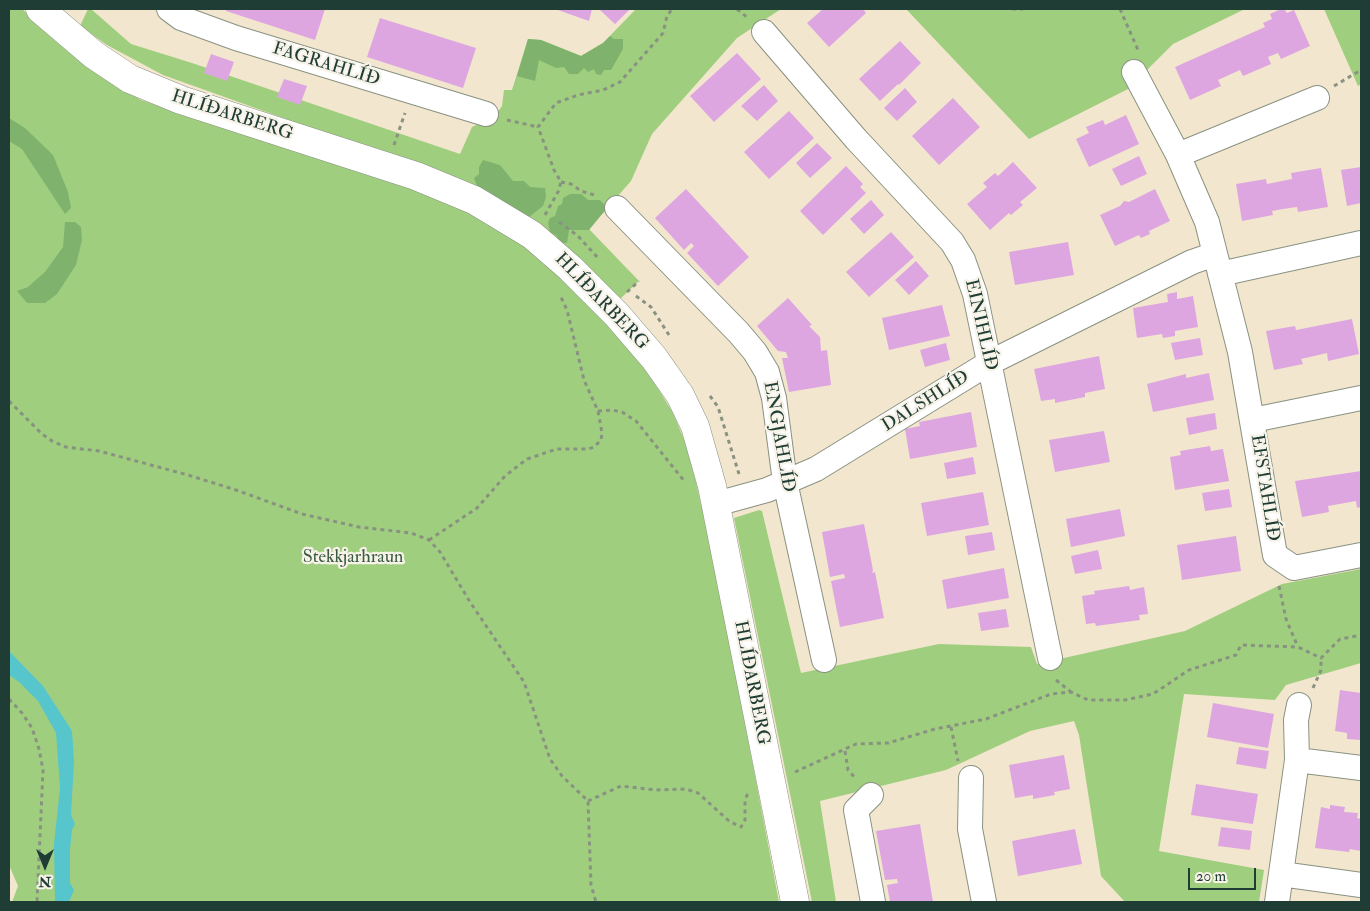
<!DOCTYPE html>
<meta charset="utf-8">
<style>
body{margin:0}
#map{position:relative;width:1370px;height:911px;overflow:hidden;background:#f3e6ce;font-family:"IM FELL Double Pica",serif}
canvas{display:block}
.frame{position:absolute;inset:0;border:10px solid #1f3d34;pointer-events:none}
.north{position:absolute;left:20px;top:841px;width:50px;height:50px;-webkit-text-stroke:4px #f7f3e8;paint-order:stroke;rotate:180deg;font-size:14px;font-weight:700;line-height:20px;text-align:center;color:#1f3d34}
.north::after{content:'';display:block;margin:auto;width:18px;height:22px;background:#1f3d34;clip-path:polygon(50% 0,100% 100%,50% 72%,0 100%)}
.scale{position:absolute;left:1188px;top:868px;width:68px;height:22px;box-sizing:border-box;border:2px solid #1f3d34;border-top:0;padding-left:6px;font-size:15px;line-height:18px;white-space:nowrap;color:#1f3d34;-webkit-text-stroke:4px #f7f3e8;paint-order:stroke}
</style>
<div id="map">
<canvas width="1370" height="911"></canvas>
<div class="frame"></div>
<div class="north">N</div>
<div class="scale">20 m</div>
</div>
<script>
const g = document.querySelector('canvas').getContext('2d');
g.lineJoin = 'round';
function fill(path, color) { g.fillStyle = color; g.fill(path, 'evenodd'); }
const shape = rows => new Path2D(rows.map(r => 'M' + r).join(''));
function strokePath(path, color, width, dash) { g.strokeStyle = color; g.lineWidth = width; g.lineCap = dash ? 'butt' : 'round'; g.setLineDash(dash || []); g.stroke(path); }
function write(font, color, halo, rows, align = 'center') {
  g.font = font + ' "IM FELL Double Pica",serif'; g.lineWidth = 4.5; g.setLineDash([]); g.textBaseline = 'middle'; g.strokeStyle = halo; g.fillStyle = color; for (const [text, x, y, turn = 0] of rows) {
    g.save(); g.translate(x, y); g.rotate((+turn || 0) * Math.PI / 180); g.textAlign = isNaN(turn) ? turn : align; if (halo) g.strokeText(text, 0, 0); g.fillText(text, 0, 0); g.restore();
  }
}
const green = shape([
 [9,9,22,9,99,75,141,100,458,204,531,246,570,281,649,374,673,413,688,449,712,550,779,902,12,902,18,886,9,865],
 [88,9,91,9,131,44,192,63,460,154,472,127,495,116,502,106,504,90,512,90,528,39,541,40,581,56,603,43,636,9,781,9,737,38,652,134,631,181,589,229,639,281,620,299,401,160,163,75,107,45,80,26],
 [906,9,1245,9,1173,44,1128,89,1029,139],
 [1324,9,1361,9,1361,84,1358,86],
 [759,510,762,511,801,673,939,644,1031,647,1037,664,1185,631,1282,584,1361,569,1361,663,1286,685,1275,700,1184,694,1159,851,1264,870,1259,902,1125,902,1101,876,1079,735,1074,721,1030,731,946,770,820,801,836,902,812,902,734,518]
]);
const forest = shape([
 [610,36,614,39,623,39,623,49,611,70,604,70,601,75,596,74,594,69,588,72,584,68,578,74,569,74,564,67,556,68,539,60,535,81,517,76,528,39,541,40,581,56,603,43],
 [9,118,25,128,53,155,68,192,71,208,65,214,22,149,9,141],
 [483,160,500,165,513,181,524,181,530,187,545,188,546,197,543,206,529,217,477,186,474,178,479,174,479,167],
 [570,194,581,194,588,200,600,200,607,208,589,230,569,230,567,243,561,243,556,235,550,232,548,223,550,218,555,216,558,206,562,204,563,198],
 [65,222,75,222,81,227,82,240,76,265,57,294,45,303,27,303,17,291,28,287,45,272,63,247]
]);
const water = shape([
 [9,651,43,686,72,731,74,761,71,815,75,824,72,830,70,849,70,883,74,890,69,902,55,902,54,844,60,788,56,733,38,701,19,682,9,675]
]);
const building = shape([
 [226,9,325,9,315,40,226,11],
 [555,9,592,9,589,21],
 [602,9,630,9,615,24,600,10],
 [823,9,863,9,866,13,829,47,807,23],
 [1281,9,1284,9,1287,13,1294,10,1310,46,1281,59,1278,53,1268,57,1271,64,1243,76,1240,70,1218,80,1221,86,1190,100,1175,67,1265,27,1263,23,1272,19,1270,14],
 [380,18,476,48,463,88,367,57],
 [900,41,921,63,899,85,898,84,880,101,859,79],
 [737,53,761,79,714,122,690,96],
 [211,54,234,62,227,81,204,73],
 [284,79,307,86,300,105,277,97],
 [764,85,778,101,757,121,741,106],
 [905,88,917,102,897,121,884,108],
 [953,98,980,127,939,165,912,136],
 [789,111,814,138,769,179,744,152],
 [1126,115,1139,144,1089,167,1076,139,1089,133,1086,127,1103,120,1105,125],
 [817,143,832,158,810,178,796,163],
 [1139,156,1147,174,1121,186,1112,169],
 [1013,162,1037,188,1020,202,1023,205,1011,215,1009,213,990,230,967,204,987,187,983,183,995,173,998,176],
 [846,166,863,184,860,187,866,193,823,235,800,211],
 [1361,167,1361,203,1347,206,1341,170],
 [1321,168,1328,207,1298,212,1297,207,1283,209,1272,211,1273,215,1242,221,1236,184,1266,179,1267,184,1292,179,1291,173],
 [686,189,749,257,718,286,687,253,694,246,691,243,684,250,655,218],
 [1155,189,1170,221,1149,231,1150,234,1141,238,1139,235,1115,246,1100,215,1120,206,1124,201,1129,202],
 [871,200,884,215,864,234,850,219],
 [891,232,914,257,869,297,846,272],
 [1068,242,1074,275,1015,285,1009,252],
 [916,261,929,276,909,295,895,280],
 [1177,292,1177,299,1193,296,1198,327,1175,331,1175,336,1163,338,1162,334,1137,338,1133,308,1168,302,1167,294],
 [788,298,812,325,809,326,820,337,821,351,827,350,831,385,789,392,782,358,788,358,786,352,778,351,757,326],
 [942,305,950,336,889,350,882,318],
 [1352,319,1359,354,1328,361,1327,353,1301,359,1303,364,1274,370,1266,331,1295,326,1296,330],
 [1200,338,1203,355,1175,360,1171,343],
 [946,343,950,360,925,367,920,350],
 [1099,356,1105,389,1085,393,1085,397,1055,403,1055,399,1041,401,1034,369],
 [1209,373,1214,400,1153,412,1147,384,1186,374,1186,378],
 [971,412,977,447,910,459,905,429,920,426,919,422],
 [1215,413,1217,429,1189,435,1186,418],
 [1104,431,1110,462,1055,472,1049,440],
 [1210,446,1211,451,1223,449,1229,481,1175,490,1170,457,1181,455,1180,451],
 [973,457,976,474,947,479,944,463],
 [1361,471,1361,507,1357,508,1356,501,1328,506,1329,512,1302,517,1295,481],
 [1229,489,1232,507,1205,511,1202,493],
 [983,492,989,525,927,536,921,503],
 [1120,509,1125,536,1071,547,1066,519],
 [864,524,873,570,872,573,875,572,884,618,840,627,831,581,845,578,844,574,830,577,822,532],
 [992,532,995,550,968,555,965,536],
 [1236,536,1241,571,1182,580,1177,545],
 [1098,550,1102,569,1075,574,1071,556],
 [1004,568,1009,598,947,609,942,580],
 [1129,586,1130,590,1144,587,1148,614,1139,615,1140,620,1096,626,1095,623,1086,624,1082,596,1095,594,1094,591],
 [1006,609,1009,627,981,631,978,613],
 [1340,690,1361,693,1361,740,1347,739,1347,733,1335,731],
 [1213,703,1274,714,1268,748,1207,737],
 [1239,747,1269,751,1266,769,1236,764],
 [1064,755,1070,789,1054,792,1055,795,1033,799,1033,795,1015,798,1009,765],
 [1196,784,1258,794,1253,824,1191,815],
 [1330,805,1345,807,1344,812,1358,813,1357,818,1361,819,1361,851,1350,849,1349,852,1315,848,1321,807,1330,809],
 [920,824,933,902,890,902,887,885,898,883,897,879,885,880,876,831],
 [1221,827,1252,831,1250,850,1218,846],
 [1075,829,1082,864,1018,876,1012,841]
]);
const path = shape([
 [737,9,748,18],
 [1012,9,1023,9],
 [1120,9,1138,50],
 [1334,86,1361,70],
 [507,120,538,127],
 [394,145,405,113],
 [561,182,571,184,581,191,598,196],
 [545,215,558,192,561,182,554,170,538,127,556,103,578,95,603,90,620,82,663,33,667,16,672,9],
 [559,222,578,236,598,258],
 [627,292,639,281],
 [636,296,651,307,669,335],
 [710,396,718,407,739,474],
 [9,401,42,434,52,441,66,447,99,451,188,475,236,490,302,514,359,527,411,533,429,540,440,552,470,602,524,682,550,759,562,776,588,801,591,885,596,902],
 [598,411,612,410,622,412,636,421,685,482],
 [429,540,477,508,505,476,527,459,557,449,588,449,594,447,601,440,602,433,598,411,584,380,567,310,560,295],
 [1279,586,1286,619,1298,647],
 [1056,680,1071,692],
 [1313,688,1321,670,1321,658],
 [9,699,22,713,32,728,39,749,43,770,37,902],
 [951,727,958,761],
 [845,751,848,770,856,779],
 [795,772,856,744,888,743,935,729,986,719,1051,694,1071,692,1088,700,1125,700,1153,694,1189,670,1236,655,1241,645,1298,647,1321,658,1340,639,1361,635],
 [588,801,621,786,656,790,686,789,698,793,729,821,741,827,745,820,745,800,748,793]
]);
const minor = shape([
 [169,9,181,18,236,38,486,114],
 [764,32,856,139,952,242,963,260,975,294,1050,658],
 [1134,72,1178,155,1207,222,1240,352,1275,555,1294,568,1361,555],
 [1178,155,1317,98],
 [617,208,739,333,755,352,767,372,774,398,785,482,824,660],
 [1220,274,1361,243],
 [1253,420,1361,398],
 [716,504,767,490,816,469,989,363,1192,262,1215,254],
 [1297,760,1361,768],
 [971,778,970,829,984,902],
 [871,795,856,810,873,902],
 [1281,874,1361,885],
 [1277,902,1297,760,1296,720,1299,705]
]);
const tertiary = shape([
 [40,9,94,55,130,79,181,100,416,176,474,200,532,235,570,268,617,315,654,358,680,395,695,426,712,486,795,902]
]);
const streetNames = [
 ["FAGRAHLÍÐ",326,65,17],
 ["HLÍÐARBERG",232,116,18],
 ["HLÍÐARBERG",601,302,46],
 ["EINIHLÍÐ",980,325,77],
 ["DALSHLÍÐ",926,402,-32],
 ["ENGJAHLÍÐ",778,437,80],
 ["EFSTAHLÍÐ",1264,488,81],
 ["HLÍÐARBERG",751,683,79]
];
const parkNames = [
 ["Stekkjarhraun",353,558]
];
fill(green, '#9fcf7e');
fill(forest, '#7fb26d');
fill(water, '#57c5cc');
fill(building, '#dda6e0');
strokePath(minor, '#899281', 26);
strokePath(tertiary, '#899281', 29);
strokePath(path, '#899281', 3, [4, 4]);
strokePath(minor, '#fff', 24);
strokePath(tertiary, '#fff', 28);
write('18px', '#1f3d34', '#f7f3e8', streetNames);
write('18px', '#395a43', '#f7f3e8', parkNames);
</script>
